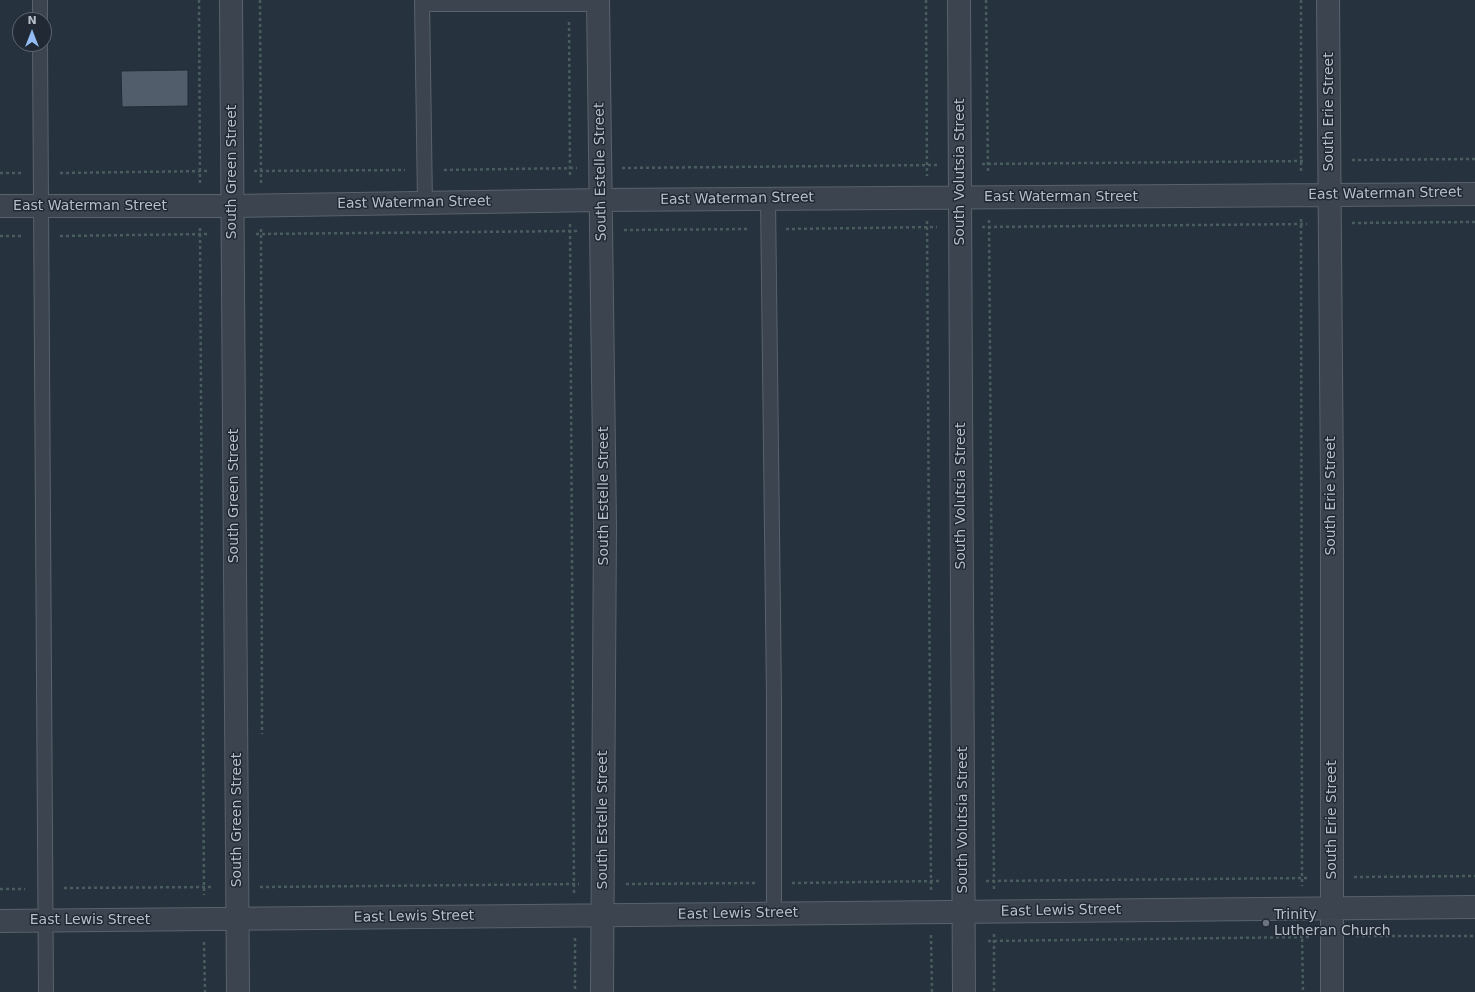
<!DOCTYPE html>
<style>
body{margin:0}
#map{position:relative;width:1475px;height:992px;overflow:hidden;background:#27323f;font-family:"DejaVu Sans",sans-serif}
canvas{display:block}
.north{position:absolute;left:12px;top:12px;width:40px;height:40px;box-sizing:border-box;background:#202934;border:1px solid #5c6570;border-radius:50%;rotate:0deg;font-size:11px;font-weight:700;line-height:16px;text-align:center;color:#b7bfc9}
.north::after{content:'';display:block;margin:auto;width:14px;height:18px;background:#93bdf2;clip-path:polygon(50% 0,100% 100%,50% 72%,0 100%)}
</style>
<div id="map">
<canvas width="1475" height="992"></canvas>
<div class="north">N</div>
</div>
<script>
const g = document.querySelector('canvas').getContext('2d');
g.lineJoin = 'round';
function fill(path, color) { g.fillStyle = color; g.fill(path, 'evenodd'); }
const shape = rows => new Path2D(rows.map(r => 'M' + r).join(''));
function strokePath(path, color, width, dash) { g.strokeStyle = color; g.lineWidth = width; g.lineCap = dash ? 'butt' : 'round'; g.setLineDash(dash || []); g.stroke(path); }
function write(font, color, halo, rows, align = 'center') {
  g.font = font + ' "DejaVu Sans",sans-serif'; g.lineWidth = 3; g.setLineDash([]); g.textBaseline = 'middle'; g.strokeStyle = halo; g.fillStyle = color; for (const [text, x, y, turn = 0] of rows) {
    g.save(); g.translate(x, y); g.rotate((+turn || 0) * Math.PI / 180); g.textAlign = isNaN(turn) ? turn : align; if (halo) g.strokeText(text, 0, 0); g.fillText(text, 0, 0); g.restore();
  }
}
const building = shape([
 [188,70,188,106,122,107,121,71,188,70]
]);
const path = shape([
 [199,0,200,183],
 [260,0,261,184],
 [926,0,927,176],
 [986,0,988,173],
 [1301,0,1301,172],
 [569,22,570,177],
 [1352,160,1475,159],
 [982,164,1305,161],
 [622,168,937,165],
 [444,170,577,168],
 [254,171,405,170],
 [0,173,21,173],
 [60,173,209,171],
 [1301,219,1302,886],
 [989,220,994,889],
 [927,221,931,890],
 [1352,223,1475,222],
 [570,224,574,893],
 [982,227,1307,224],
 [200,228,204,895],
 [261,229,262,734],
 [786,229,937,227],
 [624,230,749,229],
 [256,234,577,231],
 [0,236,21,236],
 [60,236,209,234],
 [1354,877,1475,876],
 [986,881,1309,878],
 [792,883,939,881],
 [626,884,755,883],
 [260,887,579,884],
 [64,888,213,887],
 [0,889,25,889],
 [1302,933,1303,992],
 [994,934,994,992],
 [931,935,932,992],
 [1356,936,1475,936],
 [575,938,575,992],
 [988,941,1309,937],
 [204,942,205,992]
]);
const service = shape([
 [40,0,40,20],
 [422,0,425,203],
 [422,4,598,4],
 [40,44,46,992],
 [768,199,774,699,774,914]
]);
const minor = shape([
 [231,0,238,992],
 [598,0,605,526,602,992],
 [959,0,964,992],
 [1328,0,1332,488,1332,992],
 [0,206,232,206,601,200,1475,194],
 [0,921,1475,907]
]);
const markers = [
 [1266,923,4,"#6b7280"]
];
const streetNames = [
 ["South Erie Street",1329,112,-90],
 ["South Green Street",232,172,-90],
 ["South Estelle Street",601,172,-91],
 ["South Volutsia Street",960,172,-90],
 ["East Waterman Street",1385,194,-1],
 ["East Waterman Street",1061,197],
 ["East Waterman Street",737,199,-1],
 ["East Waterman Street",414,203,-1],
 ["East Waterman Street",90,206],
 ["South Green Street",234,496,-90],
 ["South Estelle Street",604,496,-90],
 ["South Volutsia Street",961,496,-90],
 ["South Erie Street",1331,496,-90],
 ["South Green Street",237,820,-90],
 ["South Estelle Street",603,820,-90],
 ["South Volutsia Street",963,820,-90],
 ["South Erie Street",1332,820,-90],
 ["East Lewis Street",1061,911,-1],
 ["East Lewis Street",738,914,-1],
 ["East Lewis Street",414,917,-1],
 ["East Lewis Street",90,920]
];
const poiNames = [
 ["Trinity",1274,915],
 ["Lutheran Church",1274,931]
];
fill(building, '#525d6c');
strokePath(building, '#222b36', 1);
strokePath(service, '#59626c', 16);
strokePath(minor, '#59626c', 24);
strokePath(path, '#495d5e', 2.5, [3, 3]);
strokePath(service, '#3b444f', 14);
strokePath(minor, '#3b444f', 22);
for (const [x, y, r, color] of markers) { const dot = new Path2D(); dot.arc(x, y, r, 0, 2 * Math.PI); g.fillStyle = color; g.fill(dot); strokePath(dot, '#202934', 1.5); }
write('14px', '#b7bfc9', '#202934', streetNames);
write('14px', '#b7bfc9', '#202934', poiNames, 'left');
</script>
